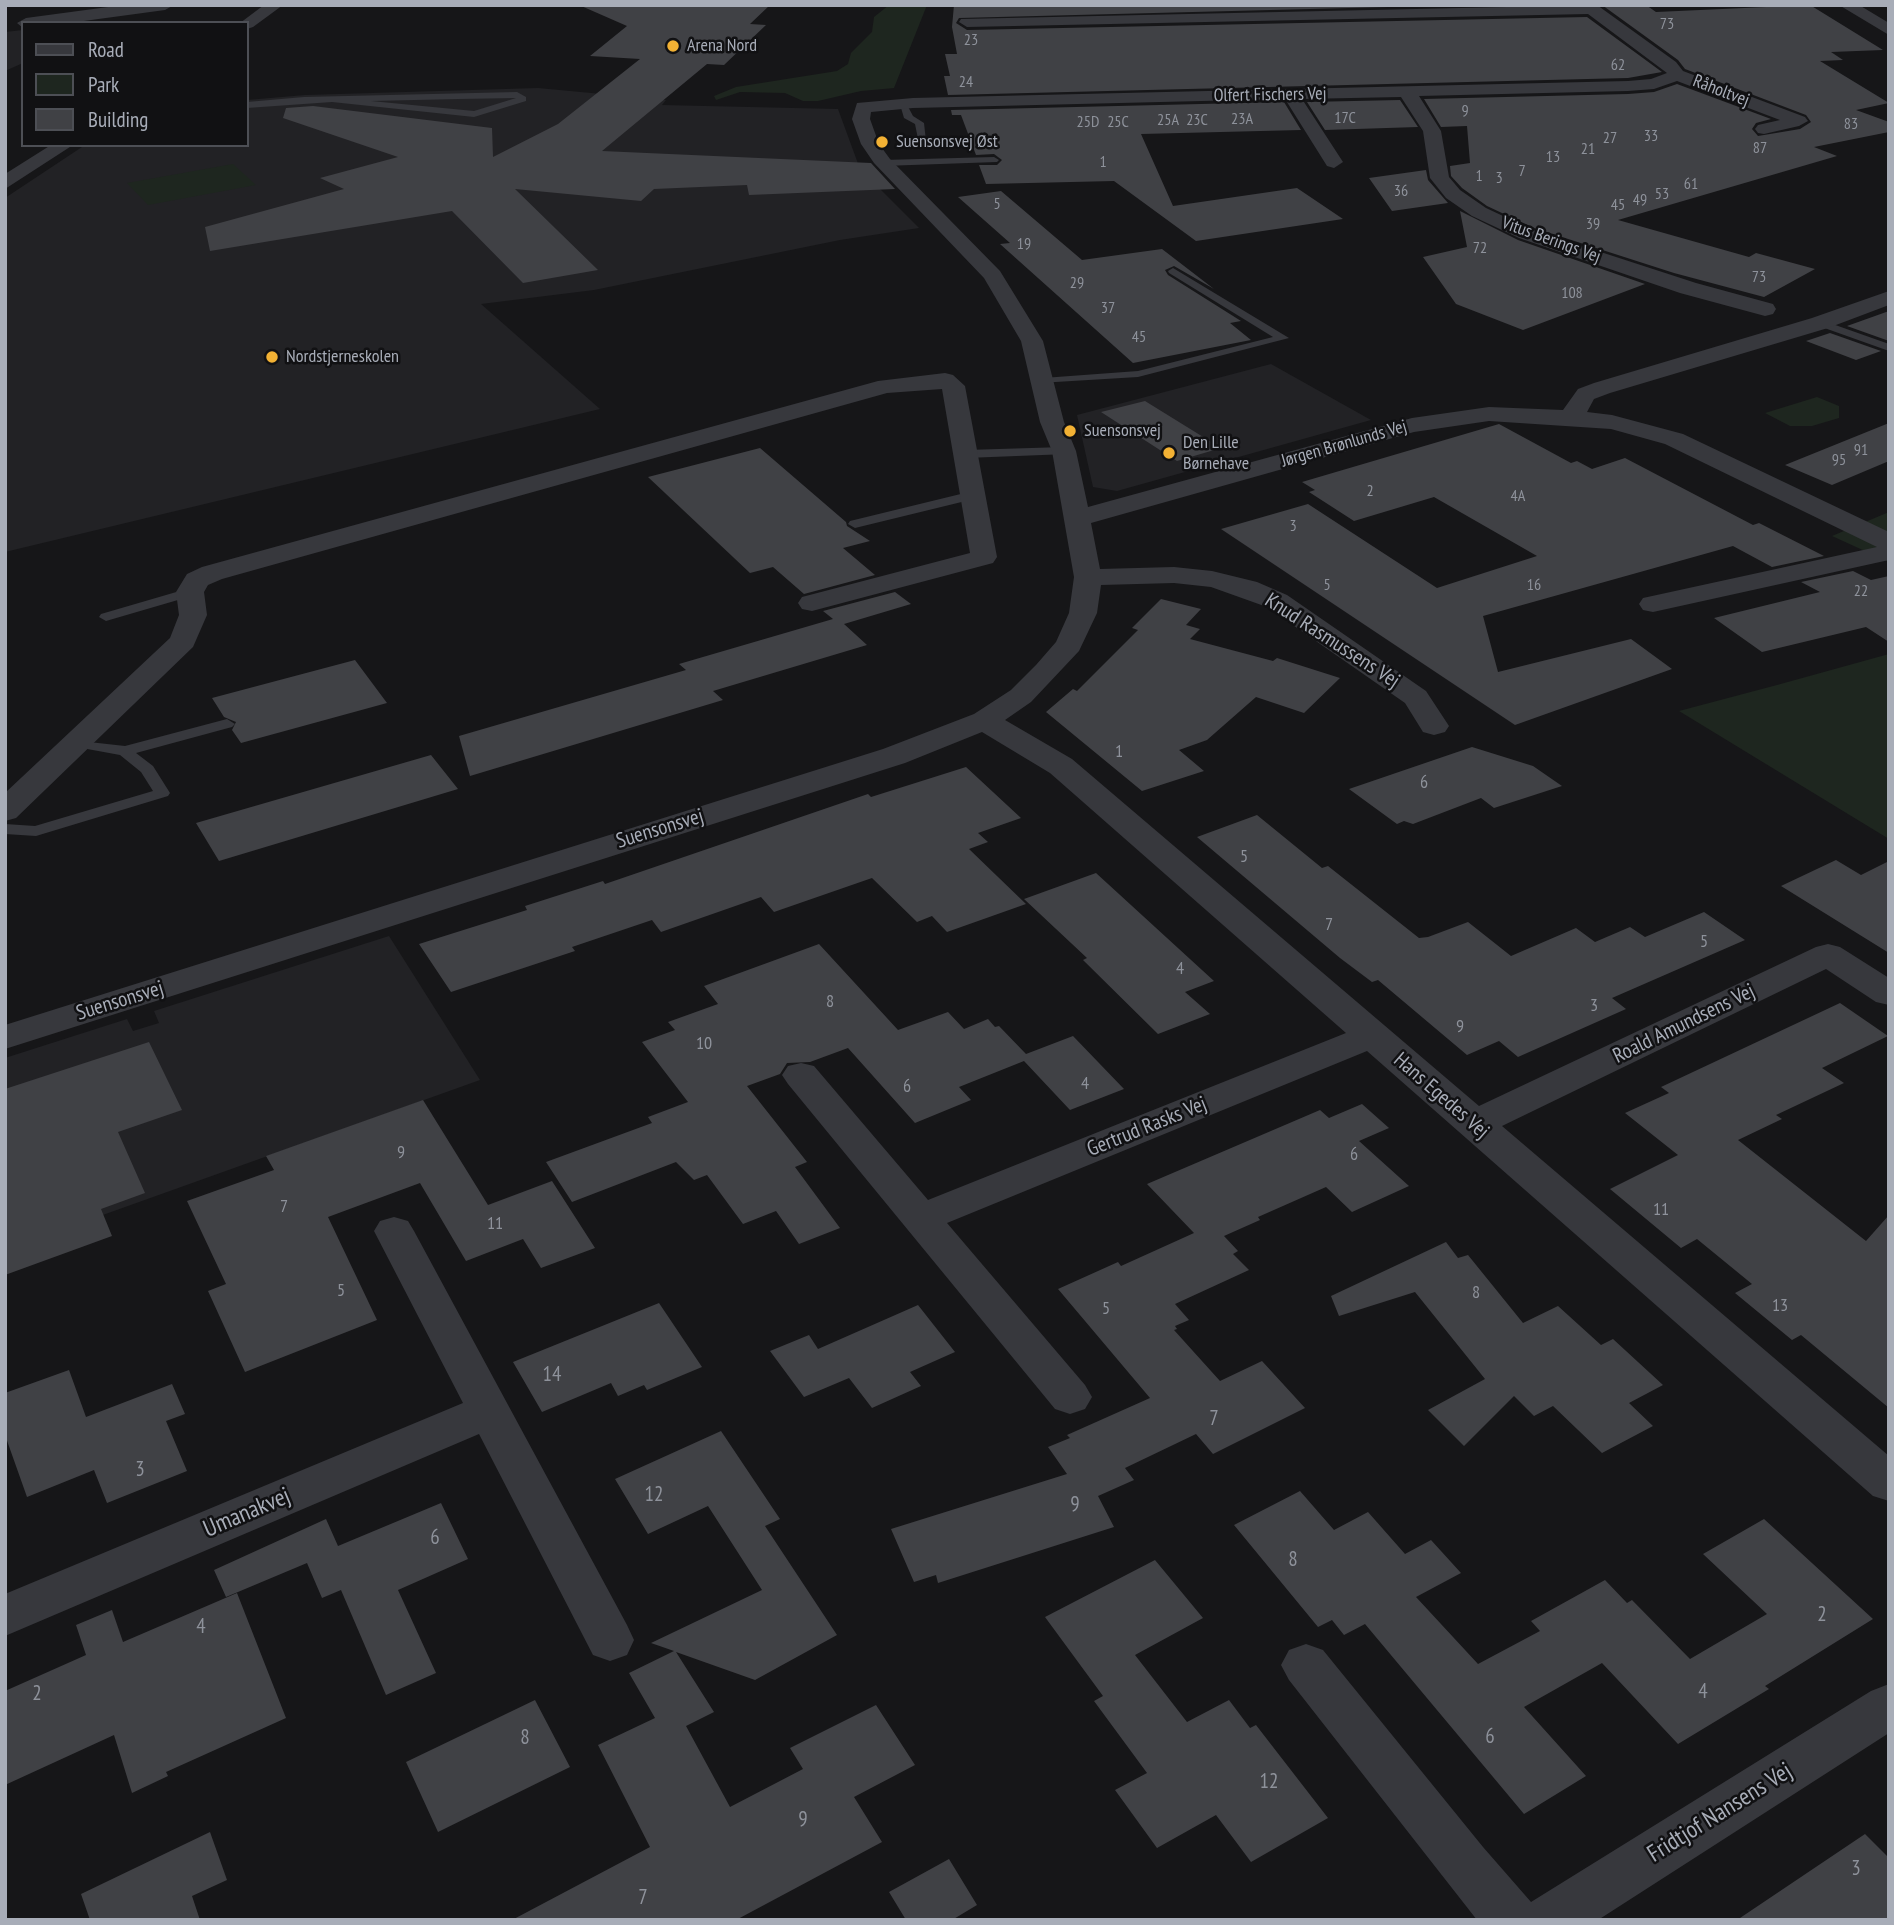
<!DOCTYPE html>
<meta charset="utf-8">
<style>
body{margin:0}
#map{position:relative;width:1894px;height:1925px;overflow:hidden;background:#161618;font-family:"PT Sans Narrow",sans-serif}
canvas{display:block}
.frame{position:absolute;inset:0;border:7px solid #a8adb8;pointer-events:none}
.legend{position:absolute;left:21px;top:21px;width:228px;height:126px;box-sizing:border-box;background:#111113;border:2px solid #4d4f55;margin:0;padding:9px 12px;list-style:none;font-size:21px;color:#a8adb8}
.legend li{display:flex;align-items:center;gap:14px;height:35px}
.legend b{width:35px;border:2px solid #4d4f55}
</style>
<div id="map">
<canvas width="1894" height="1925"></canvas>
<div class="frame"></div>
<ul class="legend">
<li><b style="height:9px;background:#37383d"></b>Road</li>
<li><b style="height:19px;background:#1e261f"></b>Park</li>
<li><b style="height:19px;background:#404145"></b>Building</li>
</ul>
</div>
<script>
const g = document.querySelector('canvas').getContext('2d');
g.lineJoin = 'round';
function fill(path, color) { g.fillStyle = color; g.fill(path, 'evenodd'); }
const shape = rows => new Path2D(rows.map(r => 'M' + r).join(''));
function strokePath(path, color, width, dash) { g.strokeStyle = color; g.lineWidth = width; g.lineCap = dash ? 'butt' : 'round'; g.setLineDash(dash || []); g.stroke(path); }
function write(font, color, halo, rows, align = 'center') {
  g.font = font + ' "PT Sans Narrow",sans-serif'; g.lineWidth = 5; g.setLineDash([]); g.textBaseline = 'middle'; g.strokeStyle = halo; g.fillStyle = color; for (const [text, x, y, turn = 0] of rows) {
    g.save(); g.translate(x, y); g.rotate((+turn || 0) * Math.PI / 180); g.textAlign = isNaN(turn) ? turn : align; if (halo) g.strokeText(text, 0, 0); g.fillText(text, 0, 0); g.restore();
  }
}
const built = shape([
 [23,30,23,63,5,71,5,32],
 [538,88,666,100,662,105,838,109,860,169,919,228,840,240,594,290,481,304,600,409,5,552,5,198,85,145,247,145,247,100,305,95],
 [1271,364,1371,420,1117,491,1093,487,1077,415],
 [389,936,480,1080,5,1250,5,1058,127,1019,133,1031,159,1023,154,1011]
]);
const green = shape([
 [889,5,927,5,894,88,861,91,818,101,803,101,785,93,740,92,716,100,714,96,736,87,837,71,848,64,851,53,872,32,874,17],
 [233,164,256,185,148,205,127,183],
 [1817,397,1839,406,1839,418,1812,426,1790,426,1765,413],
 [1889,512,1889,562,1832,536],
 [1889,654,1889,839,1679,711,1777,685]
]);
const building = shape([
 [579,5,770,5,750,24,766,25,724,65,707,64,602,151,871,163,895,189,749,195,747,185,654,189,641,201,515,189,598,270,523,283,452,211,210,251,205,227,344,189,320,178,398,157,283,118,286,108,313,106,492,128,493,157,558,124,640,59,590,56,627,26],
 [954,5,1466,5,959,18,956,23,967,30,1587,17,1662,72,1628,78,948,95,944,76,950,76,945,54,957,54,952,27],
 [1602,5,1646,5,1656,12,1810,5,1883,50,1831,52,1843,60,1820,61,1889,103,1856,110,1889,122,1889,132,1814,147,1837,156,1618,220,1749,257,1756,253,1815,269,1764,297,1674,273,1534,228,1487,206,1462,188,1451,176,1450,166,1470,163,1467,126,1441,127,1424,99,1628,94,1654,92,1677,84,1771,119,1756,123,1752,129,1758,136,1800,129,1811,122,1806,115,1685,69,1678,60],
 [1400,100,1418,127,1325,130,1307,102],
 [1284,102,1301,130,1141,134,1173,206,1297,188,1343,219,1196,241,1114,181,986,184,979,165,997,165,1002,160,994,154,976,155,961,115,952,115,951,110],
 [1426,170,1428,180,1448,203,1392,211,1369,178],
 [1001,191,1082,260,1162,249,1214,289,1174,266,1165,270,1168,275,1241,321,1230,323,1251,340,1133,363,1000,244,1010,243,958,197],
 [1460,211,1518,240,1645,284,1523,330,1456,304,1423,257,1467,247],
 [1889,311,1889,341,1847,326],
 [1830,333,1881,351,1856,360,1806,341],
 [1145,401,1221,448,1177,461,1101,412],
 [1889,423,1889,461,1832,485,1785,465],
 [1499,424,1571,463,1577,461,1592,469,1625,458,1753,525,1759,523,1824,556,1772,567,1733,546,1483,616,1498,672,1631,639,1672,669,1515,725,1221,529,1308,504,1437,588,1537,556,1434,497,1354,521,1309,492,1315,490,1302,482],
 [760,448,846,522,847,526,870,541,843,548,875,575,804,594,773,567,750,573,648,477],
 [1853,571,1871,580,1889,576,1889,642,1866,627,1762,652,1714,618,1820,592,1801,582],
 [895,592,911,604,844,624,867,645,713,691,723,700,470,776,459,736,686,670,679,664,833,619,823,611],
 [1161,599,1201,609,1186,625,1200,629,1190,639,1273,661,1277,658,1340,678,1304,713,1256,697,1207,740,1179,750,1204,771,1142,791,1046,712,1073,689,1077,691,1138,630,1132,628],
 [355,660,387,703,241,743,232,730,236,722,224,717,212,698],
 [1472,747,1533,766,1562,786,1494,808,1481,798,1413,824,1404,821,1397,824,1349,789],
 [431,755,458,789,219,861,196,823],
 [966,767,1021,818,978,833,988,842,969,849,1026,904,947,932,932,916,917,922,872,878,774,912,761,897,661,932,652,920,572,947,575,951,451,992,419,944,527,910,525,906,603,881,605,884,868,794,871,797],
 [1257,815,1322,868,1328,866,1419,938,1428,937,1468,922,1511,956,1576,928,1595,942,1630,927,1645,937,1704,912,1745,940,1612,998,1626,1009,1518,1057,1499,1041,1467,1055,1378,980,1372,982,1340,958,1197,837],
 [1836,860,1861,875,1889,861,1889,953,1781,886],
 [1096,873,1214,981,1185,992,1210,1014,1158,1034,1083,960,1087,958,1024,899],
 [819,944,898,1030,948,1012,964,1029,988,1019,995,1027,999,1026,1026,1054,1073,1036,1124,1089,1070,1110,1024,1061,959,1087,971,1100,915,1123,848,1048,810,1062,787,1063,780,1074,747,1086,807,1162,795,1167,840,1228,799,1244,776,1211,743,1224,707,1175,694,1180,676,1162,572,1202,546,1162,652,1123,648,1117,688,1102,642,1042,675,1030,668,1022,718,1004,704,986],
 [1840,1003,1888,1036,1822,1068,1844,1083,1776,1115,1782,1119,1738,1140,1866,1241,1889,1215,1889,1408,1801,1335,1792,1340,1735,1293,1752,1284,1697,1239,1681,1248,1610,1189,1678,1155,1625,1113,1669,1093,1661,1087],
 [149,1042,182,1110,118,1132,145,1193,101,1209,112,1236,5,1275,5,1089],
 [423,1100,488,1205,552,1181,595,1248,541,1268,523,1239,466,1261,420,1183,328,1217,377,1320,245,1372,208,1291,226,1284,187,1201,274,1170,266,1156],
 [1362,1104,1389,1128,1359,1141,1409,1186,1352,1212,1326,1187,1258,1217,1260,1220,1224,1236,1238,1251,1233,1254,1249,1270,1175,1304,1189,1320,1175,1326,1177,1329,1174,1330,1220,1381,1262,1361,1305,1408,1213,1454,1196,1434,1125,1468,1134,1480,1098,1496,1114,1527,938,1583,936,1575,914,1582,891,1529,1067,1474,1048,1447,1070,1438,1067,1435,1150,1398,1058,1289,1118,1262,1121,1266,1194,1233,1147,1184,1320,1110,1329,1118],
 [1446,1242,1458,1258,1468,1255,1523,1323,1558,1306,1601,1345,1613,1339,1663,1385,1629,1403,1653,1426,1602,1453,1553,1406,1534,1416,1514,1396,1464,1446,1428,1410,1485,1379,1415,1292,1339,1316,1331,1296],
 [659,1303,702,1367,647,1390,644,1385,618,1396,611,1383,542,1412,513,1362],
 [918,1305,955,1352,910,1372,921,1386,872,1408,849,1378,804,1397,770,1351,809,1335,818,1349],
 [69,1370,86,1417,172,1384,185,1414,166,1421,187,1471,107,1503,94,1470,27,1497,5,1435,5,1393],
 [721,1431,780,1519,765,1526,837,1635,755,1680,676,1652,714,1712,686,1726,730,1807,803,1769,790,1748,876,1705,915,1765,854,1797,882,1842,736,1920,512,1920,650,1847,598,1745,655,1718,629,1673,674,1651,651,1643,762,1590,708,1506,648,1534,615,1479],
 [1300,1491,1334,1530,1368,1512,1405,1554,1431,1540,1461,1573,1416,1597,1478,1664,1540,1631,1531,1621,1605,1580,1627,1603,1632,1600,1690,1659,1767,1614,1703,1554,1764,1519,1873,1619,1765,1686,1769,1689,1678,1744,1602,1663,1524,1707,1586,1776,1524,1814,1365,1624,1344,1635,1332,1620,1318,1627,1234,1525],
 [441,1503,468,1559,398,1590,436,1673,386,1695,341,1590,322,1598,307,1563,226,1597,214,1570,326,1519,338,1546],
 [1155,1560,1203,1618,1135,1655,1187,1722,1229,1700,1250,1728,1256,1725,1328,1818,1251,1862,1216,1815,1157,1848,1115,1790,1147,1773,1094,1701,1103,1696,1045,1617],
 [237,1593,286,1718,166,1772,168,1776,132,1793,114,1735,5,1785,5,1691,86,1655,76,1625,112,1610,123,1642],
 [535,1700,570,1767,438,1832,406,1762],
 [210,1832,227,1880,192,1896,200,1920,90,1920,81,1894],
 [1865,1834,1889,1858,1889,1920,1737,1920],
 [949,1859,977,1905,952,1920,906,1920,889,1892]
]);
const service = shape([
 [517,92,526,97,526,101,474,117,332,102,247,108,247,102,304,97,517,92],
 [516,98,474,111,371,101,459,99,516,98],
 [899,101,905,101,913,116,924,123,926,141,918,139,915,124,904,118,899,101],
 [994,157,999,160,997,162,883,166,878,163,883,160,994,157],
 [1173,268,1289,338,1138,377,1039,383,1039,379,1043,378,1138,371,1273,337,1169,273,1168,271,1173,268],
 [1816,321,1824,321,1889,344,1889,351,1816,325,1816,321],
 [1064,447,1068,448,1068,454,966,458,960,454,966,450,1064,447],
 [973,491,979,495,978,498,855,528,848,524,850,521,973,491],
 [190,588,197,592,195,595,106,621,99,617,101,614,190,588],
 [227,719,235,724,232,727,136,753,153,766,170,793,168,796,36,836,5,834,5,824,35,826,153,791,141,772,120,755,71,746,68,743,71,740,125,746,227,719]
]);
const minor = shape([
 [264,5,283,5,253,27,247,29,247,23,240,23,264,5],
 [1597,5,1676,62,1683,71,1805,117,1808,121,1799,126,1764,134,1758,133,1755,129,1758,125,1780,120,1677,81,1654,89,1628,91,1419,96,1441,131,1449,177,1460,190,1486,208,1533,230,1696,283,1773,304,1776,309,1773,314,1765,316,1680,293,1519,238,1472,216,1446,198,1430,178,1423,131,1401,97,1302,99,1343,162,1334,168,1327,166,1285,99,913,108,871,112,870,119,879,144,890,159,1000,271,1043,341,1064,422,1076,451,1088,507,1412,418,1489,407,1563,410,1578,389,1594,383,1812,318,1889,291,1889,305,1828,328,1610,393,1594,399,1587,412,1612,415,1683,434,1889,532,1889,560,1653,612,1643,610,1639,604,1643,598,1877,547,1665,444,1611,429,1489,421,1414,432,1091,523,1100,569,1174,567,1212,571,1257,582,1287,595,1426,691,1449,726,1445,732,1434,735,1423,732,1405,703,1267,607,1211,587,1174,583,1101,585,1097,613,1079,651,1031,702,1005,720,1072,759,1479,1106,1816,947,1828,944,1840,947,1889,978,1889,1005,1876,1002,1826,969,1502,1126,1889,1456,1889,1501,1873,1496,1367,1051,947,1223,1085,1385,1092,1397,1085,1409,1070,1414,1055,1409,788,1084,782,1075,788,1066,801,1063,814,1066,928,1200,1346,1033,1050,773,982,732,905,763,5,1049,5,1025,883,749,974,714,1011,690,1036,665,1056,642,1069,613,1074,577,1052,451,1040,422,1021,341,984,278,874,163,861,144,852,119,857,103,913,98,1628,81,1651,79,1667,73,1588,14,967,27,959,22,961,19,1597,5],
 [1839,5,1859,5,1889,23,1889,35,1839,5],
 [51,145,73,145,5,189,5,174,51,145],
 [945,373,953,375,965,386,997,557,993,563,812,611,802,609,798,603,802,597,970,553,942,389,887,393,222,579,208,585,204,592,207,615,193,647,16,818,5,821,5,793,170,638,179,615,176,592,187,574,202,567,878,381,945,373],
 [394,1217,408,1221,414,1231,627,1625,634,1640,627,1655,610,1661,593,1655,479,1434,5,1636,5,1594,463,1403,374,1231,380,1221,394,1217],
 [1306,1644,1323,1650,1483,1847,1531,1902,1871,1691,1889,1684,1889,1733,1598,1920,1477,1920,1289,1680,1281,1665,1289,1650,1306,1644]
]);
const tertiary = shape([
 [123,5,174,5,165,10,69,23,23,23,23,28,17,23,26,18,123,5]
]);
const markers = [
 [673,46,7,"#f2b134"],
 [882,142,7,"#f2b134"],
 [272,357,7,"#f2b134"],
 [1070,431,7,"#f2b134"],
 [1169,453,7,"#f2b134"]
];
const farNumbernames = [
 ["73",1667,24],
 ["23",971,40],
 ["62",1618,65],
 ["24",966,82],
 ["9",1465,111],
 ["17C",1345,118],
 ["23A",1242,119],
 ["25A",1168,120],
 ["23C",1197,120],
 ["25D",1088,122],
 ["25C",1118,122],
 ["83",1851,124],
 ["33",1651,136],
 ["27",1610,138],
 ["87",1760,148],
 ["21",1588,149],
 ["13",1553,157],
 ["1",1103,162],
 ["7",1522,171],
 ["1",1479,176],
 ["3",1499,178],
 ["61",1691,184],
 ["36",1401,191],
 ["53",1662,194],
 ["49",1640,200],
 ["5",997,204],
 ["45",1618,205],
 ["39",1593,224],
 ["19",1024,244],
 ["72",1480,248],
 ["73",1759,277],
 ["29",1077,283],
 ["108",1572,293],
 ["37",1108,308],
 ["45",1139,337],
 ["91",1861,450],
 ["95",1839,460],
 ["2",1370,491],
 ["4A",1518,496],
 ["3",1293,526],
 ["5",1327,585],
 ["16",1534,585],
 ["22",1861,591]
];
const farPoinames = [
 ["Arena Nord",687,46],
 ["Suensonsvej Øst",896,142],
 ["Nordstjerneskolen",286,357],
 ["Suensonsvej",1084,431],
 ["Den Lille",1183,443],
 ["Børnehave",1183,464]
];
const farStreetnames = [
 ["Råholtvej",1721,91,21],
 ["Olfert Fischers Vej",1270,95,-1],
 ["Vitus Berings Vej",1551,240,20],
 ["Jørgen Brønlunds Vej",1344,444,-16]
];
const numberNames = [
 ["1",1119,752],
 ["6",1424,783],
 ["5",1244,857],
 ["7",1329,925],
 ["5",1704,942],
 ["4",1180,969],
 ["8",830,1002],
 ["3",1594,1006],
 ["9",1460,1027],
 ["10",704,1044],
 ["4",1085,1084],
 ["6",907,1087],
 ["9",401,1153],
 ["6",1354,1155],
 ["7",284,1207],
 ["11",1661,1210],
 ["11",495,1224],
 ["5",341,1291],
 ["8",1476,1293],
 ["13",1780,1306],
 ["5",1106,1309]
];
const streetNames = [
 ["Knud Rasmussens Vej",1332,641,33],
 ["Suensonsvej",660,829,-17],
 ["Suensonsvej",120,1001,-17],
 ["Roald Amundsens Vej",1684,1024,-26],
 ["Hans Egedes Vej",1441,1096,41],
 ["Gertrud Rasks Vej",1147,1127,-22]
];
const nearNumbernames = [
 ["14",552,1375],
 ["7",1214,1419],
 ["3",140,1470],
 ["12",654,1495],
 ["9",1075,1505],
 ["6",435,1538],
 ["8",1293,1560],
 ["2",1822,1615],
 ["4",201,1627],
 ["4",1703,1692],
 ["2",37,1694],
 ["6",1490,1737],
 ["8",525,1738],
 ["12",1269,1782],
 ["9",803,1820],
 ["3",1856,1869],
 ["7",643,1898]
];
const nearStreetnames = [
 ["Umanakvej",247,1513,-23],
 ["Fridtjof Nansens Vej",1720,1813,-32]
];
fill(built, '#222225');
fill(green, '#1e261f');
fill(building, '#404145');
fill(service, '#37383d');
fill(minor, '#37383d');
fill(tertiary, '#37383d');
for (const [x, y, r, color] of markers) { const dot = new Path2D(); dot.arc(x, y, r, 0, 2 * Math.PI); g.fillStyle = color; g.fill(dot); strokePath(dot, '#111113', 2.5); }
write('16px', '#8e929b', null, farNumbernames);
write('18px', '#a8adb8', '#111113', farPoinames, 'left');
write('18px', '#a8adb8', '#111113', farStreetnames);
write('18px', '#8e929b', null, numberNames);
write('21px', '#a8adb8', '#111113', streetNames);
write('21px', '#8e929b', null, nearNumbernames);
write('24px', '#a8adb8', '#111113', nearStreetnames);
</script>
